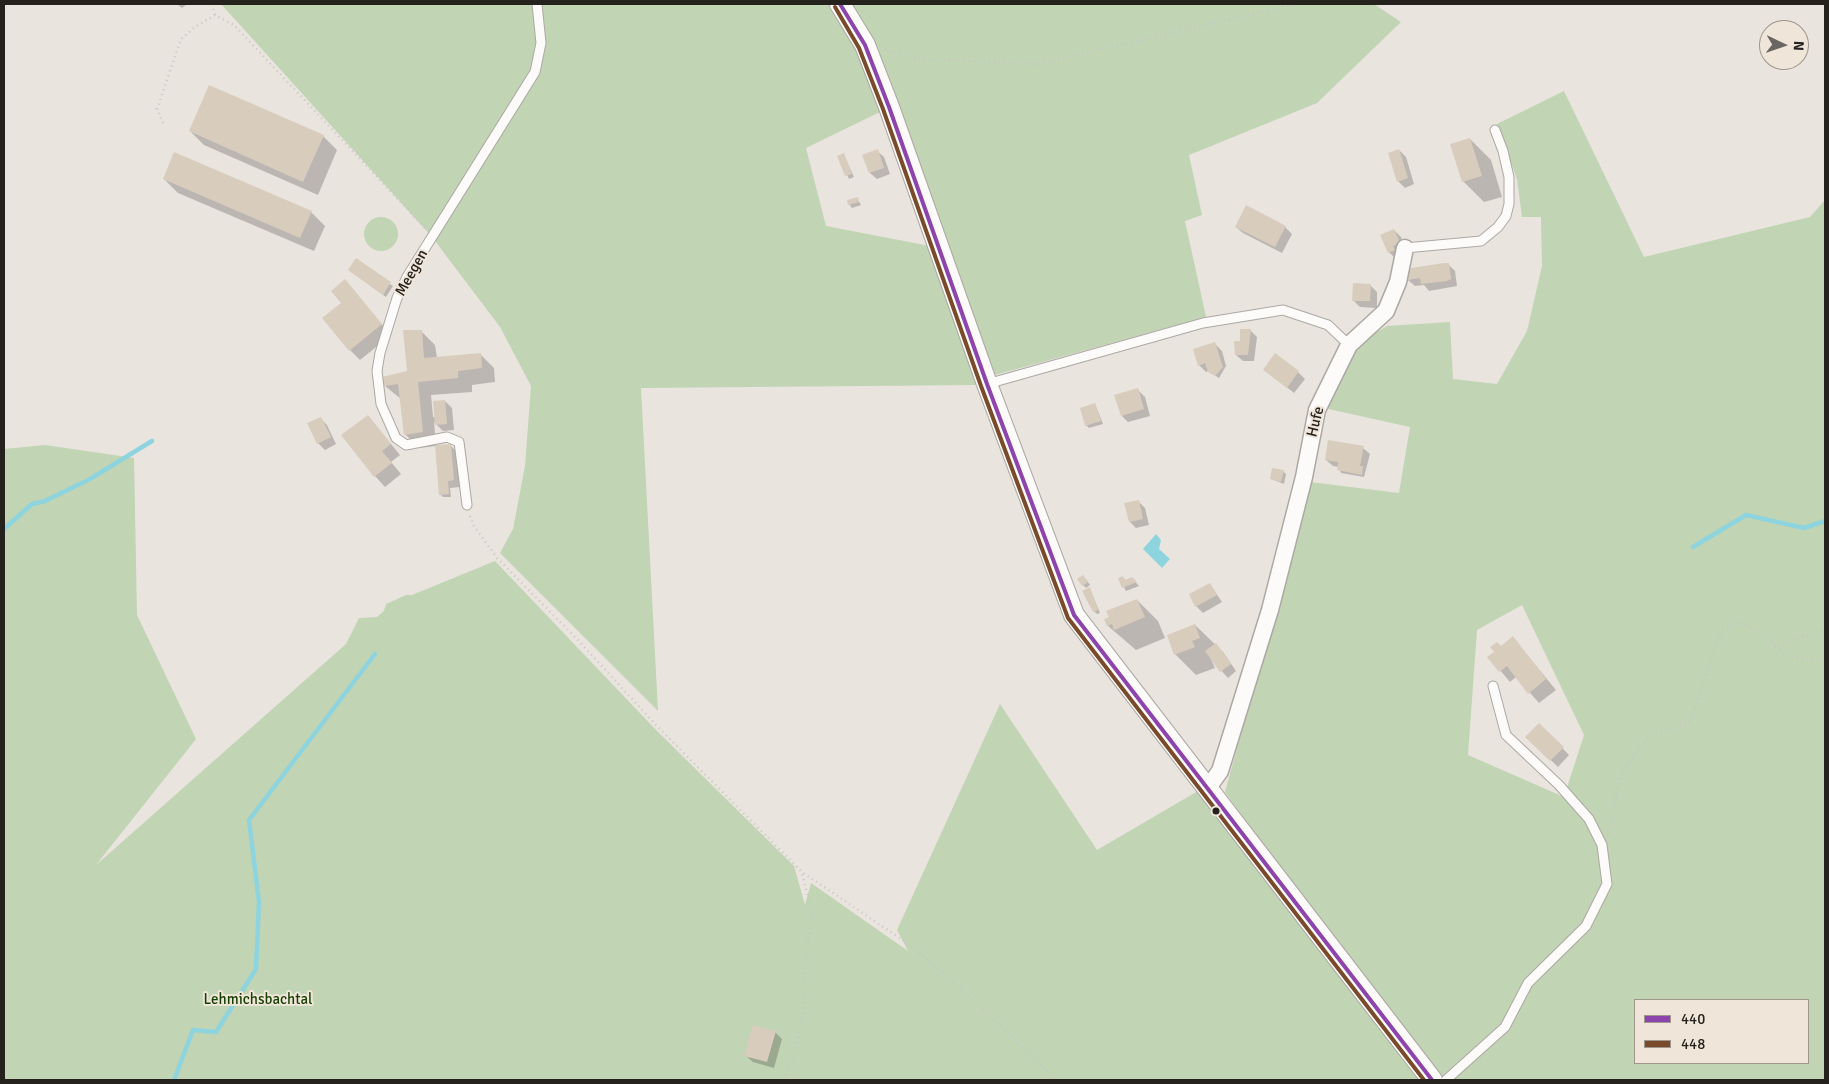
<!DOCTYPE html>
<style>
body{margin:0}
#map{position:relative;width:1829px;height:1084px;overflow:hidden;background:#eae4de;font-family:Signika,sans-serif}
canvas{display:block}
.frame{position:absolute;inset:0;border:5px solid #25221e;pointer-events:none}
.legend{position:absolute;left:1634px;top:999px;width:175px;height:65px;box-sizing:border-box;background:#efe5d9;border:1px solid #9e978e;margin:0;padding:6px 9px;list-style:none;font-size:15px;color:#25221e}
.legend li{display:flex;align-items:center;gap:10px;height:25px}
.legend b{width:25px;border:1px solid #9e978e}
.north{position:absolute;left:1759px;top:20px;width:50px;height:50px;box-sizing:border-box;background:#efe5d9;border:1px solid #9e978e;border-radius:50%;rotate:93deg;font-size:14px;font-weight:700;line-height:20px;text-align:center;color:#25221e}
.north::after{content:'';display:block;margin:auto;width:18px;height:22px;background:#6a6661;clip-path:polygon(50% 0,100% 100%,50% 72%,0 100%)}
</style>
<div id="map">
<canvas width="1829" height="1084"></canvas>
<div class="frame"></div>
<ul class="legend">
<li><b style="height:6px;background:#8e44ad"></b>440</li>
<li><b style="height:6px;background:#7a4b2a"></b>448</li>
</ul>
<div class="north">N</div>
</div>
<script>
const g = document.querySelector('canvas').getContext('2d');
g.lineJoin = 'round';
function fill(path, color) { g.fillStyle = color; g.fill(path, 'evenodd'); }
const shape = rows => new Path2D(rows.map(r => 'M' + r).join(''));
function strokePath(path, color, width, dash) { g.strokeStyle = color; g.lineWidth = width; g.lineCap = dash ? 'butt' : 'round'; g.setLineDash(dash || []); g.stroke(path); }
function write(font, color, halo, rows, align = 'center') {
  g.font = font + ' Signika,sans-serif'; g.lineWidth = 4; g.setLineDash([]); g.textBaseline = 'middle'; g.strokeStyle = halo; g.fillStyle = color; for (const [text, x, y, turn = 0] of rows) {
    g.save(); g.translate(x, y); g.rotate((+turn || 0) * Math.PI / 180); g.textAlign = isNaN(turn) ? turn : align; if (halo) g.strokeText(text, 0, 0); g.fillText(text, 0, 0); g.restore();
  }
}
const green = shape([
 [221,4,832,4,857,46,882,111,806,148,826,226,930,246,979,385,641,388,658,711,500,553,513,529,525,466,531,386,500,327,432,237],
 [848,4,1374,4,1401,22,1317,103,1189,155,1202,215,1185,221,1206,317,995,375,947,246],
 [1564,91,1644,257,1810,217,1825,200,1825,1080,1441,1080,1352,967,1225,792,1310,482,1399,493,1410,427,1324,408,1357,344,1387,326,1450,322,1453,379,1497,384,1527,331,1542,266,1541,217,1522,217,1517,179,1497,124],
 [1522,605,1584,735,1564,797,1468,755,1477,630],
 [1635,1000,1808,1000,1808,1063,1635,1063],
 '364 234a17 17 0 1 1 34 0a17 17 0 1 1-34 0Z',
 [45,445,134,458,137,615,196,739,96,865,346,644,359,618,377,617,384,611,386,604,393,601,406,595,412,595,495,561,657,731,794,866,805,905,811,883,908,951,897,930,1000,704,1097,850,1198,791,1423,1080,4,1080,4,449]
]);
const water = shape([
 [1156,534,1161,540,1159,549,1170,559,1162,568,1143,549]
]);
const shadow = shape([
 [177,4,187,4,182,8],
 [190,131,323,136,337,150,318,195,204,145],
 [1470,139,1491,160,1502,197,1484,202,1463,181],
 [1399,150,1406,157,1414,184,1405,188,1398,181],
 [877,151,884,157,890,174,877,179,870,173,864,155],
 [844,155,854,177,849,179,839,156],
 [164,179,311,212,325,226,314,251,178,193],
 [857,198,861,205,852,208,849,204],
 [1236,227,1285,227,1292,234,1282,253,1243,233],
 [1394,230,1401,237,1406,250,1396,259,1389,252],
 [357,260,393,286,386,297,353,273],
 [1448,264,1455,271,1457,286,1429,291,1424,285,1415,286,1408,280],
 [345,281,391,335,360,360,350,350,343,303],
 [1370,285,1377,292,1377,308,1360,307,1353,300],
 [1250,330,1257,337,1254,361,1243,361,1236,355,1241,342],
 [421,331,435,345,437,358,480,354,494,368,495,382,472,385,472,392,431,395,433,417,436,417,445,401,452,408,454,430,443,431,434,422,436,446,450,445,457,452,460,487,450,488,451,497,443,497,440,494,436,446,419,448,405,434,401,399,385,386,409,372],
 [1215,344,1222,351,1226,366,1219,378,1208,371,1206,372,1199,365],
 [1265,370,1298,372,1305,379,1294,393],
 [1138,390,1145,397,1150,416,1128,422,1122,416],
 [1095,404,1103,424,1089,428,1086,425],
 [368,416,400,455,391,462,401,474,385,487,375,476],
 [320,418,327,425,336,444,325,450,318,443],
 [1363,448,1370,454,1364,477,1341,473,1339,467,1333,466,1326,460],
 [1283,471,1286,474,1284,484,1271,479],
 [1138,501,1145,508,1149,525,1136,528,1130,522],
 [1122,577,1126,581,1132,578,1139,586,1126,591,1119,578],
 [1086,579,1090,585,1086,588,1083,585],
 [1210,584,1222,602,1203,613,1196,606],
 [1090,589,1100,613,1097,614,1094,611],
 [1137,600,1158,621,1165,638,1136,650,1108,626,1106,620],
 [1195,625,1223,652,1236,671,1228,678,1211,659,1215,668,1196,675,1175,654],
 [1513,638,1556,690,1539,703,1516,677,1510,682,1489,657],
 [1539,724,1569,755,1558,767,1527,737],
 [775,1032,782,1039,774,1068,753,1062,746,1056]
]);
const stream = shape([
 [4,529,32,504,45,501,90,479,152,441],
 [1693,547,1746,515,1804,528,1825,521],
 [174,1080,193,1030,216,1032,256,969,259,902,249,820,375,654]
]);
const building = shape([
 [209,85,324,135,303,182,189,131],
 [1470,138,1482,176,1462,182,1450,144],
 [878,149,884,168,869,173,862,155],
 [1399,149,1408,178,1397,182,1388,153],
 [174,152,312,211,300,238,163,179],
 [844,153,852,174,845,176,837,156],
 [858,197,859,202,848,205,847,200],
 [1246,205,1286,226,1275,247,1235,227],
 [1394,229,1400,243,1393,246,1395,250,1388,253,1380,235],
 [356,258,391,282,383,295,348,270],
 [1444,263,1449,263,1451,279,1447,281,1421,284,1420,278,1407,280,1405,269],
 [345,279,382,324,349,351,322,318,341,303,331,291],
 [1353,283,1371,284,1370,301,1352,301],
 [1240,329,1251,329,1248,355,1235,355,1234,341,1240,341],
 [403,330,422,330,424,358,481,353,482,368,458,371,458,378,418,382,423,432,404,435,398,384,384,386,382,377,407,371],
 [1215,342,1223,367,1215,376,1208,372,1205,363,1198,366,1193,349],
 [1275,353,1299,371,1287,388,1263,370],
 [1138,388,1144,409,1121,416,1114,395],
 [445,400,447,424,435,425,433,401],
 [1095,403,1101,421,1085,426,1080,408],
 [368,415,391,444,382,451,392,463,374,477,341,435],
 [321,417,331,437,317,444,307,423],
 [1328,440,1364,446,1360,466,1363,466,1362,475,1337,470,1338,462,1325,460],
 [451,444,454,480,448,481,449,494,439,495,435,445],
 [1272,468,1284,470,1281,482,1270,479],
 [1139,500,1143,519,1129,522,1124,503],
 [1083,575,1088,582,1082,586,1077,579],
 [1123,576,1125,580,1132,577,1137,582,1122,588,1118,578],
 [1210,583,1217,595,1195,607,1189,594],
 [1090,587,1098,610,1093,612,1082,591],
 [1137,599,1145,617,1114,630,1112,624,1107,626,1104,619,1109,617,1106,611],
 [1195,624,1200,638,1192,641,1195,647,1174,655,1167,635],
 [1513,636,1546,679,1528,694,1507,666,1499,672,1487,657,1494,652,1490,647,1497,642,1501,646],
 [1216,643,1231,664,1220,672,1205,651],
 [1539,723,1564,747,1550,761,1525,737],
 [753,1025,776,1031,767,1062,744,1056]
]);
const path = shape([
 [212,4,215,15],
 [885,50,918,59,1040,64,1294,4],
 [163,123,157,109,181,39,195,27,215,15,234,25,425,228],
 [470,516,474,526,497,558,577,639,655,724,802,872,913,947,983,1009,1056,1080],
 [1775,647,1788,656,1825,662],
 [1609,833,1620,775,1648,737,1691,721,1722,629,1741,622,1761,633,1775,646,1825,629],
 [783,1080,795,1054,805,1003,804,974,812,911,802,874]
]);
const service = shape([
 [1405,248,1481,241,1498,227,1506,216,1509,204,1509,177,1503,151,1495,130],
 [987,384,1203,323,1283,310,1328,325,1349,345],
 [467,505,459,442,447,437,406,445,396,438,381,404,377,371,380,353,397,298,407,277,535,72,541,43,537,4],
 [1446,1080,1505,1027,1528,983,1586,926,1607,884,1602,845,1589,819,1559,785,1506,735,1493,686]
]);
const minor = shape([
 [1207,789,1220,771,1270,610,1304,477,1317,410,1349,345,1386,311,1398,282,1405,248]
]);
const tertiary = shape([
 [840,4,865,45,889,107,987,384,1074,615,1432,1080]
]);
const bus1 = shape([
 [840,4,865,45,889,107,987,384,1074,615,1432,1080]
]);
const bus2 = shape([
 [835,7,859,48,883,109,981,386,1068,618,1424,1080]
]);
const markers = [
 [1216,811,4.5,"#25221e"]
];
const streetNames = [
 ["Meegen",412,273,-61],
 ["Hufe",1316,422,-76]
];
const parkNames = [
 ["Lehmichsbachtal",258,1000]
];
fill(green, '#c1d4b4');
fill(water, '#8ed4de');
fill(shadow, '#0003');
strokePath(stream, '#8ed4de', 4.5);
fill(building, '#d8ccbd');
strokePath(service, '#aca8a3', 11);
strokePath(minor, '#aca8a3', 19);
strokePath(tertiary, '#aca8a3', 22);
strokePath(path, '#c8c6c4', 2.5, [1, 4]);
strokePath(service, '#fcfbfa', 9);
strokePath(minor, '#fcfbfa', 16);
strokePath(tertiary, '#fcfbfa', 20);
strokePath(bus1, '#8e44ad', 4);
strokePath(bus2, '#7a4b2a', 4);
for (const [x, y, r, color] of markers) { const dot = new Path2D(); dot.arc(x, y, r, 0, 2 * Math.PI); g.fillStyle = color; g.fill(dot); strokePath(dot, '#efe5d9', 2); }
write('15px', '#25221e', '#efe5d9', streetNames);
write('15px', '#153f00', '#efe5d9', parkNames);
</script>
